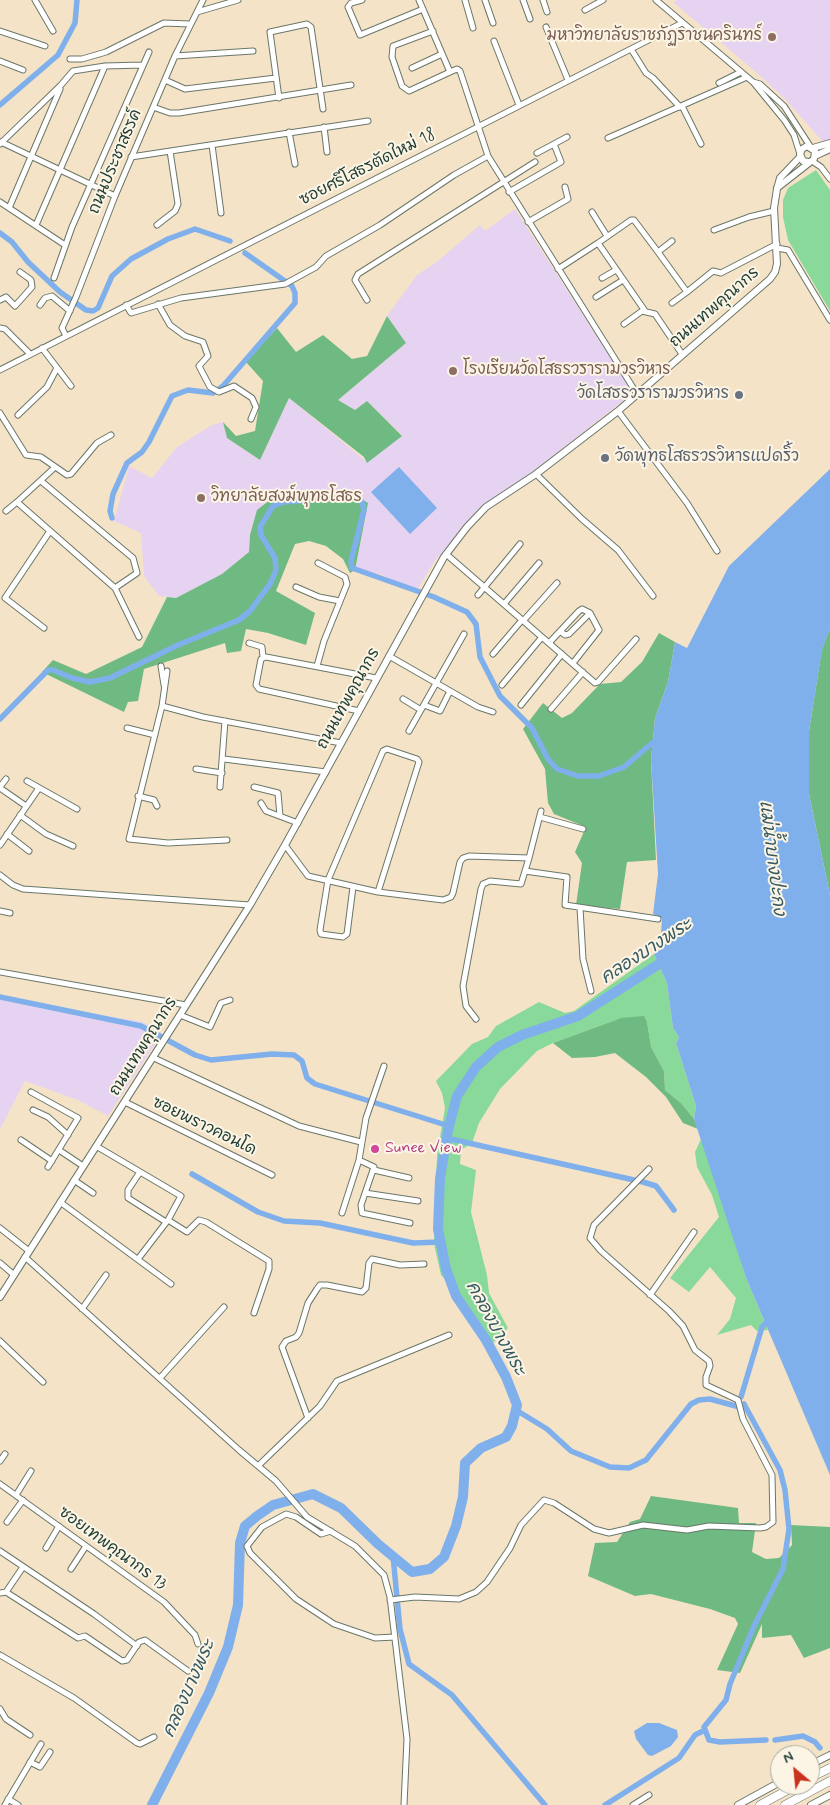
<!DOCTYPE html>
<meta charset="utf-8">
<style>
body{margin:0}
#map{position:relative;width:830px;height:1805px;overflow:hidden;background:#f5e3c8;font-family:Mynerve,sans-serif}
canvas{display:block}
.north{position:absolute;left:770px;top:1745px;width:50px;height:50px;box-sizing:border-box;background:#fcf5e5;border:1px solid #a4ab9e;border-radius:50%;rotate:332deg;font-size:14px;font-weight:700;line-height:20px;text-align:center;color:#1f3d34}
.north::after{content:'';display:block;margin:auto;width:18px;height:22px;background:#c8321e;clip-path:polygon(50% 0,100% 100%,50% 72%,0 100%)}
</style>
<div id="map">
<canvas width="830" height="1805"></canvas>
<div class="north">N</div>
</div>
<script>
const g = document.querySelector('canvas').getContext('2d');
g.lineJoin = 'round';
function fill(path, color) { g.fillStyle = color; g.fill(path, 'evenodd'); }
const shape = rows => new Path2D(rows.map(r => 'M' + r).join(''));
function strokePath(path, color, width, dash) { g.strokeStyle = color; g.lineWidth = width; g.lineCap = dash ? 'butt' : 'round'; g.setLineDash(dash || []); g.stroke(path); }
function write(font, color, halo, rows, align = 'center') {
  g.font = font + ' Mynerve,"Playpen Sans Thai",sans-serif'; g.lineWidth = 4; g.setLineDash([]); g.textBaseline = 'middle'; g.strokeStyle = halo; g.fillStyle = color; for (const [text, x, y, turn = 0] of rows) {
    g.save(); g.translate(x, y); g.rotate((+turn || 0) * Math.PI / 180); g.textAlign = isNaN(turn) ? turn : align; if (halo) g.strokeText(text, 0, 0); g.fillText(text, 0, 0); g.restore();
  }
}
const built = shape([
 [678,0,830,0,830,140,824,143,786,100,756,72,673,2],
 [515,209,633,393,531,473,477,510,434,562,416,592,381,574,355,570,368,504,349,491,317,496,292,496,250,535,249,552,222,574,176,598,159,596,144,576,141,533,114,521,129,466,152,478,177,447,212,425,223,422,227,438,260,460,289,398,367,462,402,435,367,401,355,410,338,400,406,343,387,316,417,275,438,261,480,225,485,231],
 [0,998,143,1022,162,1033,108,1116,78,1100,25,1081,0,1129]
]);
const green = shape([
 [816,170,830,190,830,311,788,240,783,217,783,200,788,188],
 [654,954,667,983,673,1028,679,1037,676,1043,696,1106,694,1119,682,1104,665,1090,664,1071,651,1047,647,1022,621,1018,553,1043,537,1051,500,1089,479,1123,472,1143,461,1150,460,1164,476,1170,471,1212,487,1275,489,1293,508,1328,492,1344,457,1292,441,1275,434,1244,437,1155,445,1108,442,1093,436,1081,472,1044,488,1037,496,1026,539,1002,565,1013,574,1011],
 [702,1137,746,1278,768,1330,757,1331,751,1325,717,1335,730,1319,736,1298,710,1267,689,1292,670,1278,719,1217,712,1195,697,1167,695,1152]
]);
const forest = shape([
 [387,316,406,343,338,400,355,410,367,401,402,436,367,463,364,457,289,398,260,460,227,438,223,422,236,436,255,431,263,381,246,362,277,328,296,352,323,335,352,359,367,356],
 [349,491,368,503,355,570,350,573,343,559,326,546,309,541,295,544,276,591,315,613,306,645,268,633,246,629,241,651,227,653,225,643,144,669,138,701,128,702,124,712,42,672,53,660,86,674,142,647,167,597,176,598,222,574,249,552,250,535,257,510,270,500],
 [830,628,830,895,809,794,809,731,822,649],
 [659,633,675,642,668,682,655,718,651,760,656,860,627,862,620,909,576,905,582,863,575,852,586,827,554,814,548,803,545,769,523,729,543,703,562,718,572,713,600,684,621,682,642,662],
 [644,1016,647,1022,651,1047,664,1071,665,1090,682,1104,694,1119,698,1129,683,1123,666,1097,646,1077,615,1053,595,1057,572,1058,553,1043,621,1018],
 [651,1496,738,1508,739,1523,756,1523,752,1552,766,1559,779,1558,792,1545,791,1525,830,1527,830,1648,804,1658,791,1635,762,1638,762,1624,740,1673,717,1670,738,1624,735,1618,710,1609,651,1594,635,1596,588,1576,595,1543,617,1542,630,1522,640,1519]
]);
const water = shape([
 [399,467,437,508,410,534,371,492],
 [830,469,830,628,822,650,809,731,809,794,830,895,830,1475,746,1278,694,1119,696,1106,676,1043,679,1037,673,1028,667,983,654,954,660,950,662,918,653,914,658,874,651,760,655,718,668,682,675,642,687,648,729,566],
 [647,1723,659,1723,677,1730,678,1737,671,1746,652,1756,648,1755,636,1739,634,1731]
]);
const canal = shape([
 [0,105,58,55,75,23,77,0],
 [0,233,12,242,28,262,60,292,86,310,93,311,98,308,112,276,131,259,168,239,195,229,230,241],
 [112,518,110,511,113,494,127,463,142,452,149,442,172,396,188,390,213,393,223,386,295,303,295,293,292,286,245,253],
 [0,719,48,670,53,670,72,678,90,682,110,678,178,645,239,620,250,611,270,584,276,570,275,558,261,535,260,527,273,506,284,502,355,497,362,502,364,510,351,561,352,568,434,597,467,612,476,624,480,657,500,696,532,728,548,759,557,769,578,776,599,776,624,767,657,739],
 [0,997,141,1026,195,1055,211,1060,272,1054,294,1055,302,1061,307,1078,315,1084,449,1126],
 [446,1138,643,1182,656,1186,674,1210],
 [192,1174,258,1212,284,1221,320,1223,413,1243,441,1242],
 [741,1397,762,1327,769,1320],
 [744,1404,780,1470,785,1490,789,1529,783,1569,754,1626,730,1684,726,1700,704,1727,709,1740,720,1742,766,1740],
 [516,1410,547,1429,571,1451,610,1467,629,1468,646,1460,691,1404,699,1400,710,1399,743,1408],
 [393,1556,400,1629,409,1664,452,1695,545,1805],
 [775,1740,803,1736,815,1742,820,1748],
 [605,1805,679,1758,695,1735,705,1730]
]);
const river = shape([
 [152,1805,209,1693,228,1647,238,1605,240,1543,245,1526,257,1516,273,1505,313,1494,341,1508,378,1544,412,1572,430,1569,444,1557,456,1526,463,1497,465,1463,481,1448,506,1437,512,1426,517,1405,506,1377,486,1340,456,1296,446,1269,438,1229,440,1178,448,1130,457,1096,476,1067,498,1047,522,1035,578,1016,670,957]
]);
const minor = shape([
 [35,0,53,31],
 [362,0,351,3,348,7,360,35,423,9],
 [419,0,450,72,457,69,460,71,488,156,637,394],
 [465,0,473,28],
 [485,0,493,23],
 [523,0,530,19],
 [543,0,547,12],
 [656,0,753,82,785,121,794,135,800,154],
 [585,10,603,0],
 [197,12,238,0],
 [546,27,568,80],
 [0,31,45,46],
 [433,31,393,46,392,57,402,86,409,91,450,72],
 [494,41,519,105],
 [631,49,646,73,653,78,680,107],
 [175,56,253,51],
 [70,59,82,59,106,52,164,23,190,24],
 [0,61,23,70],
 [412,68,442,54],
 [165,80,185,89,276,78],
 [753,82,760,84,784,106,810,146],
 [719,83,741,72],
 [279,98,270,32,307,24,311,27,323,109],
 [682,106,701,144],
 [153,107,170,113,179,113,351,85],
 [324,127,327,152],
 [289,132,295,164],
 [608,138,747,77],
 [1,142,115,196],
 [0,144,61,85,73,71,105,66,142,65],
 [554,144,567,137],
 [212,145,221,213],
 [131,157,368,121],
 [812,161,821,167,830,179],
 [509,192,561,162,554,144,537,153],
 [0,202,65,245],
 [9,208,60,89],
 [592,212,607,236],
 [528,222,568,199,565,187],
 [36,225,105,66],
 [157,225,175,211,178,204,170,151],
 [714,230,749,217,774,211],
 [598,243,631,220,634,220,658,252,672,241],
 [777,248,788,250,830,320],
 [658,252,687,292,713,271,721,273,777,244],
 [558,269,598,243,645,311],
 [54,278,72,227,149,52],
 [602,278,616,270],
 [596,297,623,280],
 [0,300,6,297,15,306,32,287,31,280,20,272],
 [367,300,355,280,358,274,535,162],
 [672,303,687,292],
 [158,304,170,325,185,336,203,342,208,356,199,366,210,387,219,392,234,386,252,398,256,407,251,419],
 [40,305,45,298,52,296,70,311],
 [126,305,131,313,181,298,285,284,316,267,326,256,380,225,454,175,488,156],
 [624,324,642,311,655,314,682,354],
 [0,328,5,329,30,354],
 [66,336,62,328,76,297,115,196,175,56,203,0],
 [42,348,71,386],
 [0,370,682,23],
 [618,411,687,503,717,551],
 [0,413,26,455,41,457,67,475,71,474,97,443,111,435],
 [18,415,47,387,57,368],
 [53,469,17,502,115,588,139,637],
 [536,474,582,519,618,550,653,596],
 [41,481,133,558,137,573,115,588],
 [6,511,17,502],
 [446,554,595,683,598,682,636,639],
 [296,587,319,597,340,601],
 [478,595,520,544],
 [504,604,539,563],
 [523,621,557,583],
 [44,628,5,598,50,531],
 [560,631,565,635,569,634,590,613],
 [249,643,262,647,263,657],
 [549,643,579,611,582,609,590,613,599,630,573,663],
 [493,654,522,620],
 [389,656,478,707,493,712],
 [161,666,164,685],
 [317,666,324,641,347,584,345,577,318,563],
 [167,671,162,706,129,839,168,843,227,840],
 [502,685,542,637],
 [403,699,421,710],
 [424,705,440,711,450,691],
 [521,705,562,654],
 [162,706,203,717,341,743],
 [551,709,583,672],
 [359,711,259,689,256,685,261,659,266,657,376,678],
 [127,728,155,735],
 [409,731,464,634],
 [224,759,326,772],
 [196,769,222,773],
 [27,781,77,809],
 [0,787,6,779],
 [220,787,225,721],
 [254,787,278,793,280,816],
 [0,788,26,806],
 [138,796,154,800,157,806],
 [261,803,266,811,298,823],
 [20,815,46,834,73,846],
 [540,817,583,829],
 [7,834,29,851],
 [0,845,39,788],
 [285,845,308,876,378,892,443,900,451,897,453,893,460,862,463,858,469,856,529,858,541,811],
 [525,871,567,877,565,905,658,919],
 [0,875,13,885,23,889,250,905],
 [353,887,347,934,343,937,321,934,320,930,328,880,383,751,387,749,417,759,419,762,378,892],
 [580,908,583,959,591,991],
 [0,911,10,913],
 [0,972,186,1005],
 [180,1015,210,1027,221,1003,230,1000],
 [476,1019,466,1006,463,986,481,889,483,884,490,881,521,884,529,858],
 [154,1058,299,1126,361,1142],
 [31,1092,78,1118,48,1167],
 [125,1102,272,1175],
 [33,1110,48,1117,68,1135],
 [21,1140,52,1161],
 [96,1146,181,1196,168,1220,138,1259],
 [59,1150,83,1166],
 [359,1160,374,1167,361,1205,362,1213,410,1223],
 [374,1170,409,1178],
 [140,1172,128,1190,128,1198,166,1222],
 [74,1180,93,1193],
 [365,1193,418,1201],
 [60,1202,171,1284],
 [342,1213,359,1160,366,1118,384,1066],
 [168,1220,187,1232,199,1220,206,1222,269,1261,269,1269,254,1313],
 [0,1228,29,1251],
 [25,1257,239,1450,276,1481,307,1517,355,1546,384,1575,390,1597,407,1739,404,1805],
 [0,1263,14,1275],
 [650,1295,694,1232],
 [82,1309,106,1275],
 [0,1341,43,1382],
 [160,1378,224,1307],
 [308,1418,282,1347,286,1341,296,1337,299,1333,308,1303,317,1289,320,1285,327,1285,362,1292,366,1288,369,1263,372,1259,400,1265,424,1264],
 [0,1461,5,1454],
 [258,1466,320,1406,337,1381,449,1335],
 [0,1484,164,1602,195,1635,198,1644],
 [16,1495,31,1471],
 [7,1522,23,1500],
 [331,1531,321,1534,296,1517,286,1514,262,1527,247,1546,250,1553,296,1599,334,1624,375,1638,395,1637],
 [46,1548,59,1526],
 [0,1551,94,1614,137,1646],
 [71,1569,86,1546],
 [6,1592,23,1567],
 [0,1593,6,1592,78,1638,85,1636,122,1661,127,1660,139,1642,145,1640,188,1671],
 [390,1600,415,1597,459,1599,476,1592,487,1582,510,1548,521,1525,544,1500,554,1503,594,1529,609,1533,643,1525,687,1530,709,1526,760,1528,766,1527,773,1522,772,1475,743,1419,738,1400,706,1385,706,1377,710,1366,709,1361,695,1350,683,1326,669,1311,601,1251,590,1238,594,1225,649,1169],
 [0,1655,74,1698,137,1743,140,1744,154,1737],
 [0,1709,6,1719,30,1735],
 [30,1762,40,1767,50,1752],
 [8,1799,18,1805],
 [5,1805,41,1744],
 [633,1805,649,1795]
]);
const major = shape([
 [813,148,830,143],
 [815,156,830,149],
 [777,188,814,159,815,151,807,146,802,149,800,154,803,161,808,162],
 [0,1297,250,905,285,845,444,557,467,527,486,507,536,474,618,411,770,279,775,272,777,264,774,208,777,189,780,178,800,157],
 [810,1765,830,1755],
 [738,1805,780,1782],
 [811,1805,830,1795]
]);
const highway = shape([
 [810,1778,830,1768],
 [760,1805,797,1785],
 [785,1805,830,1781]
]);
const markers = [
 [772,37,5,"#8d6e63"],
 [453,371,5,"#8d6e63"],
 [739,395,5,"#6b7280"],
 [605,458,5,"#6b7280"],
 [201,498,5,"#8d6e63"],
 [375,1149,5,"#d1479c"]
];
const educationNames = [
 ["มหาวิทยาลัยราชภัฏราชนครินทร์",762,37,"right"],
 ["โรงเรียนวัดโสธรวรารามวรวิหาร",463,371],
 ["วิทยาลัยสงฆ์พุทธโสธร",211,498]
];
const streetNames = [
 ["ถนนประชาสรรค์",116,162,-67],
 ["ซอยศรีโสธรตัดใหม่ 18",368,168,-27],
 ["ถนนเทพคุณากร",715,308,-41],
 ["ถนนเทพคุณากร",349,699,-61],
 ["ถนนเทพคุณากร",144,1047,-58],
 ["ซอยพราวคอนโด",204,1127,26],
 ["ซอยเทพคุณากร 13",112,1549,36]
];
const worshipNames = [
 ["วัดโสธรวรารามวรวิหาร",729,395],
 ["วัดพุทธโสธรวรวิหารแปดริ้ว",615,458,"left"]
];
const hotelNames = [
 ["Sunee View",385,1149]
];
const waterNames = [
 ["แม่น้ำบางปะกง",771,858,83],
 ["คลองบางพระ",647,952,-33],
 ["คลองบางพระ",495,1329,61],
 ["คลองบางพระ",190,1689,-66]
];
fill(built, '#e5d3f1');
fill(green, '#89da9a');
fill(forest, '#6eba82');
fill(water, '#80b0eb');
strokePath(canal, '#80b0eb', 5.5);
strokePath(river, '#80b0eb', 10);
strokePath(minor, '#6a7768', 7);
strokePath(major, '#6a7768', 8);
strokePath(highway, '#6a7768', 9);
strokePath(minor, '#fff', 5);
strokePath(major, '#fff', 6);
strokePath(highway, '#fff', 8);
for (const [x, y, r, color] of markers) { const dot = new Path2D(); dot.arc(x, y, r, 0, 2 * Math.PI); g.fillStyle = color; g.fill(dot); strokePath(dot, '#fcf5e5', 2); }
write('16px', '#785e54', '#fcf5e5', educationNames, 'left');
write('16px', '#1f3d34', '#fcf5e5', streetNames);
write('16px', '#5b616d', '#fcf5e5', worshipNames, 'right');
write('16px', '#b23c85', '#fcf5e5', hotelNames, 'left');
write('italic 18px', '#375a62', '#fcf5e5', waterNames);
</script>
